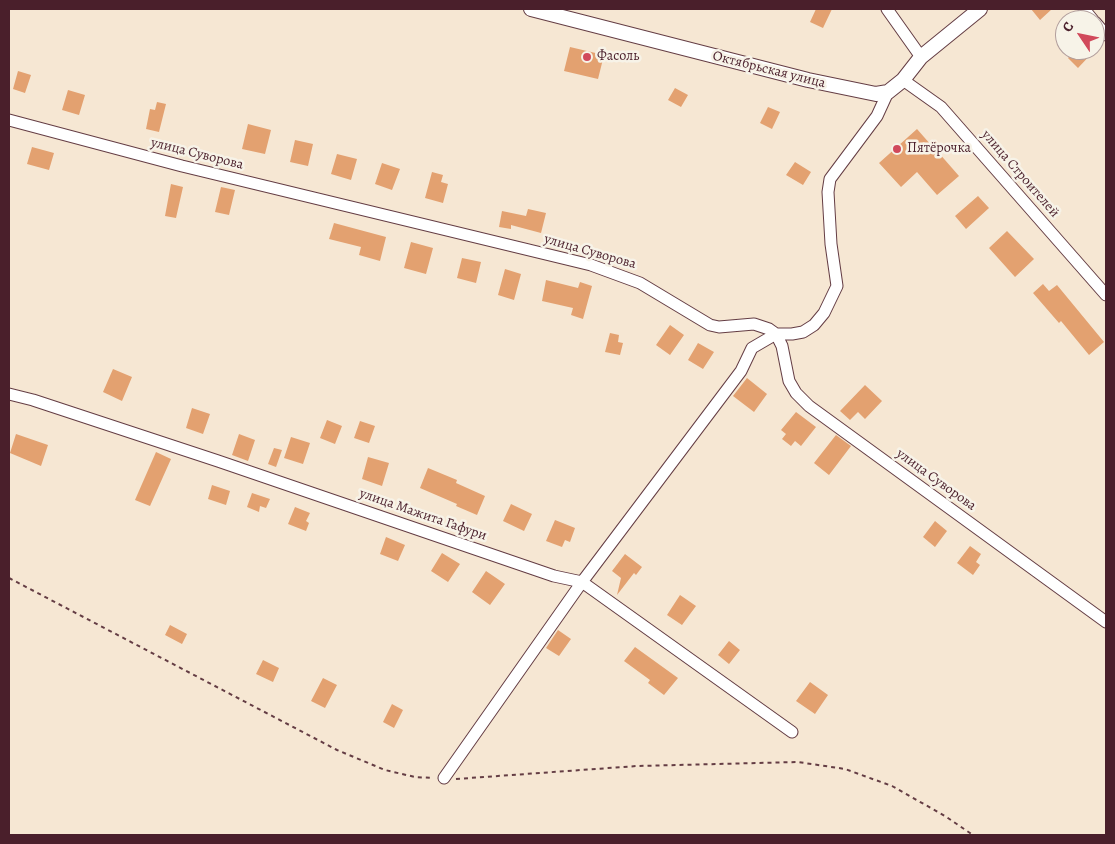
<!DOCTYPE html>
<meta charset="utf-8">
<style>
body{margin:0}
#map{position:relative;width:1115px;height:844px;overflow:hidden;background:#f6e7d3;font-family:Alegreya,serif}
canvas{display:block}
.frame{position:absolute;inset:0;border:10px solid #4a1f2b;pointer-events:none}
.north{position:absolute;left:1055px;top:10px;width:50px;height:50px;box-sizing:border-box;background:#f7f3e8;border:1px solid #b29e9c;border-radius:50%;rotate:304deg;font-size:14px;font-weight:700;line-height:20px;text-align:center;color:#4a1f2b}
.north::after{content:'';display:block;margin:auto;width:18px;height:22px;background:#d1495b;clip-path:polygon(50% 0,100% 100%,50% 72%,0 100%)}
</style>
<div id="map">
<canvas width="1115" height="844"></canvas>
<div class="frame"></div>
<div class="north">С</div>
</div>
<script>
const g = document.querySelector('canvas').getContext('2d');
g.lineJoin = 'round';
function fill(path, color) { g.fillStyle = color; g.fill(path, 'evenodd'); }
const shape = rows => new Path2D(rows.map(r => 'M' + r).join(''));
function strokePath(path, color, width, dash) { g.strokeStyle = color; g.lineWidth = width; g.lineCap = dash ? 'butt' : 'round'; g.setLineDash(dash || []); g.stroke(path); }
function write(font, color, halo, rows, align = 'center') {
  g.font = font + ' Alegreya,serif'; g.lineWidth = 5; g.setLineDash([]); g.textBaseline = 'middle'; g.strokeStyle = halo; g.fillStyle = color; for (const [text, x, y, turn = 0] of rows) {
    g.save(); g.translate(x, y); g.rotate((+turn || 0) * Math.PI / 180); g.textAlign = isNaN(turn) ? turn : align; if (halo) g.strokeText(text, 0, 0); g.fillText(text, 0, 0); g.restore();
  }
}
const building = shape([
 [816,9,832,9,823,28,810,22],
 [1031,9,1052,9,1040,20],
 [570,47,604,55,598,79,564,71],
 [1076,50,1095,50,1078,68,1068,58],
 [18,71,31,75,25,93,13,89],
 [675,88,688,95,681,107,668,100],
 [68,90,85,95,79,115,62,110],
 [157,102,166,104,159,132,146,129,150,109,155,110],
 [768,107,780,112,772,129,760,123],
 [248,124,271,130,265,154,242,149],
 [917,129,931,145,935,141,942,148,938,152,959,176,937,195,917,172,901,187,879,163],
 [295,140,313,144,308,166,290,162],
 [32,147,54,153,49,170,27,164],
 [337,154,357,159,351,180,331,174],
 [795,162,811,172,803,185,786,175],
 [382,163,400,169,392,190,375,184],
 [432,172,443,175,441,182,448,184,443,203,425,198],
 [171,184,183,187,176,218,165,216],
 [221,187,235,190,229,215,215,212],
 [978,196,989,208,966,229,955,216],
 [528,209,546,213,541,233,511,225,511,229,499,227,502,211,526,216],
 [334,223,386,237,380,261,359,255,361,247,329,239],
 [1007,231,1034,259,1015,277,989,248],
 [411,242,433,248,426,274,404,268],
 [462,258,481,262,476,283,457,278],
 [505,269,521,274,514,300,498,295],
 [546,280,578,288,580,282,592,286,583,319,571,315,573,308,542,301],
 [1043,284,1049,291,1057,285,1104,342,1089,355,1061,321,1059,323,1033,293],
 [670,325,684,335,670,355,656,345],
 [610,333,619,335,618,342,623,343,620,355,605,352],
 [698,343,714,352,703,369,688,360],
 [113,369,132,377,122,401,103,392],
 [747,378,767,394,754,412,733,396],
 [865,385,882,401,865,419,858,412,850,420,840,411],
 [192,408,210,414,203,434,186,428],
 [796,412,816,427,801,446,795,441,791,446,782,439,786,434,781,430],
 [327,420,342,426,335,444,320,438],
 [360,421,375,426,369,443,354,438],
 [16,434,48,445,41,466,10,453],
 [239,434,255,440,248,461,232,455],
 [836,435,851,446,829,475,814,463],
 [291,437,310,443,303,464,284,458],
 [274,448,282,450,276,467,268,464],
 [156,452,171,459,150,506,135,500],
 [368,457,389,463,382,486,362,479],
 [428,468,457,480,456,483,485,496,477,515,456,506,457,504,420,488],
 [212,485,230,491,226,505,208,499],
 [252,493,270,499,266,508,260,506,259,512,247,507],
 [511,504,532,514,524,531,503,521],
 [295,507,310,513,306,521,309,523,306,531,288,524],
 [555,520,575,528,570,542,565,540,562,547,546,541],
 [935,521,947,531,935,547,923,537],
 [386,537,405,545,398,561,380,554],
 [970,546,981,554,976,562,980,565,973,575,957,563],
 [442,553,460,564,448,582,431,571],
 [625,554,642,567,636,575,634,573,617,595,621,578,612,571],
 [486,571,505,584,490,605,472,592],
 [680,595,696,606,682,625,667,615],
 [170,625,187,634,182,644,165,635],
 [558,630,571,639,559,656,546,648],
 [729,641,740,650,729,664,718,655],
 [635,647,678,678,664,695,648,683,650,680,624,661],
 [263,660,279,668,273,682,256,674],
 [323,678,337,685,325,708,311,701],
 [810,682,828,695,815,714,796,701],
 [392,704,403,710,394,728,383,722]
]);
const path = shape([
 [9,578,337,750,385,770,415,777,433,778],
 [456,779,637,766,798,762,845,769,892,786,945,816,973,835]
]);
const minor = shape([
 [887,9,921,57],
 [1084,9,1093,20],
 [1095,22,1106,35],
 [903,80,941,107,1106,295],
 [9,120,182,166,591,265,640,283,710,325,719,327,754,324,769,329,776,334,782,346,789,381,796,393,809,406,1106,622],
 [9,394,33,400,218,461,554,576,582,582,792,732],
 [444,778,582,582,741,371,752,348,776,334,792,334,803,332,814,325,824,313,837,286,831,244,828,192,830,179,877,116,888,92]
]);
const tertiary = shape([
 [531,9,808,80,876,94,888,92,903,80,921,57,980,9]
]);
const markers = [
 [587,57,5,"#d1495b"],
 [897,149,5,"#d1495b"]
];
const poiNames = [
 ["Фасоль",597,57],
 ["Пятёрочка",907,149]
];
const streetNames = [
 ["Октябрьская улица",769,70,14],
 ["улица Суворова",197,154,14],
 ["улица Строителей",1020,174,49],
 ["улица Суворова",590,252,16],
 ["улица Суворова",936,480,36],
 ["улица Мажита Гафури",423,515,19]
];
fill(building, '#e3a170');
strokePath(minor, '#643d44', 13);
strokePath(tertiary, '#643d44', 16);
strokePath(path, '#643d44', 2, [4, 4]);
strokePath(minor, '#fff', 11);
strokePath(tertiary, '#fff', 14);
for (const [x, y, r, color] of markers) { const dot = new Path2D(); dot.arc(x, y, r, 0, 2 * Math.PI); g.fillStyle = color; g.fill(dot); strokePath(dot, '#f7f3e8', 2); }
write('14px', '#4a1f2b', '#f7f3e8', poiNames, 'left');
write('14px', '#4a1f2b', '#f7f3e8', streetNames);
</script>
